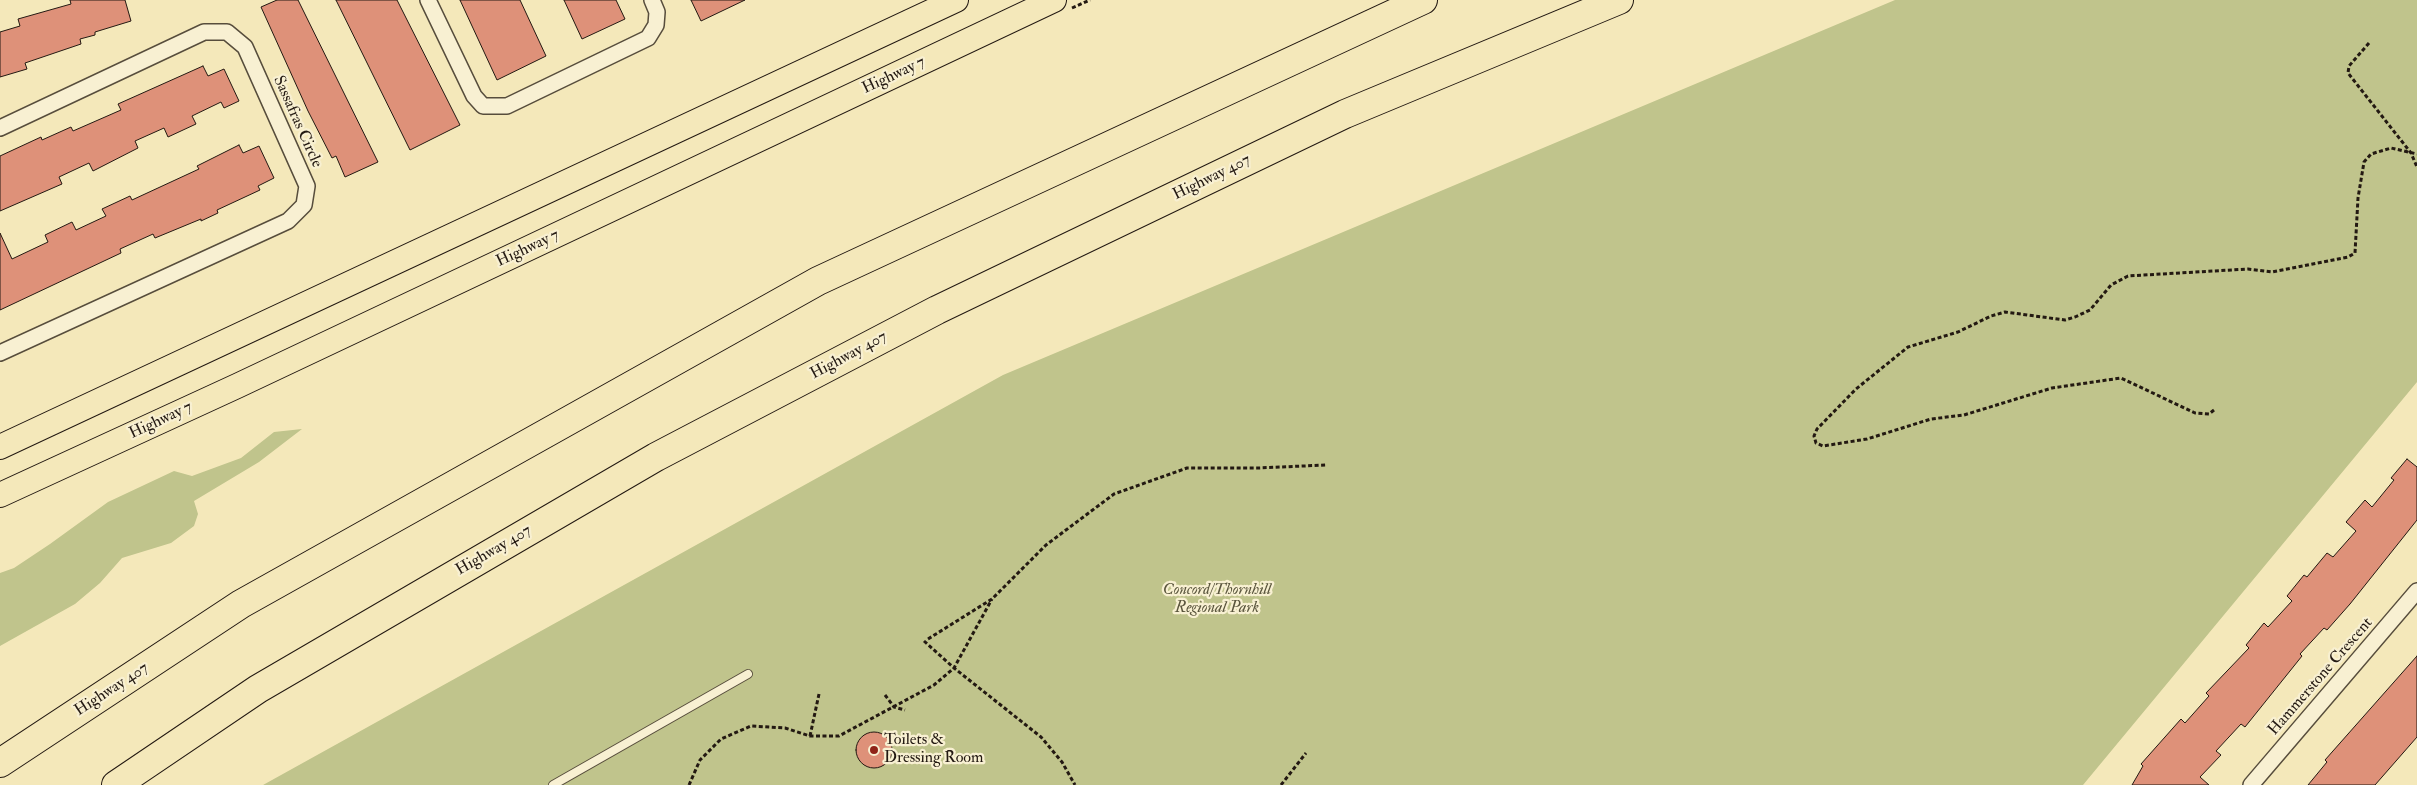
<!DOCTYPE html>
<style>
body{margin:0}
canvas{display:block;background:#f4e8ba}
</style>
<canvas width="2417" height="785"></canvas>
<script>
const g = document.querySelector('canvas').getContext('2d');
g.lineJoin = 'round';
function fill(path, color) { g.fillStyle = color; g.fill(path, 'evenodd'); }
const shape = rows => new Path2D(rows.map(r => 'M' + r).join(''));
function strokePath(path, color, width, dash) { g.strokeStyle = color; g.lineWidth = width; g.lineCap = dash ? 'butt' : 'round'; g.setLineDash(dash || []); g.stroke(path); }
function write(font, color, halo, rows, align = 'center') {
  g.font = font + ' "IM FELL Double Pica",serif'; g.lineWidth = 4.5; g.setLineDash([]); g.textBaseline = 'middle'; g.strokeStyle = halo; g.fillStyle = color; for (const [text, x, y, turn = 0] of rows) {
    g.save(); g.translate(x, y); g.rotate((+turn || 0) * Math.PI / 180); g.textAlign = isNaN(turn) ? turn : align; if (halo) g.strokeText(text, 0, 0); g.fillText(text, 0, 0); g.restore();
  }
}
const green = shape([
 [1895,0,2417,0,2417,382,2083,785,263,785,1003,375],
 [302,429,259,462,194,501,198,514,194,526,171,543,122,558,100,583,75,604,0,646,0,573,14,568,50,544,108,502,174,471,192,476,241,458,274,432]
]);
const building = shape([
 [70,0,125,0,131,21,95,32,95,35,80,39,81,44,25,63,27,69,0,77,0,32,20,26,18,19,71,4,70,0],
 [277,0,298,0,378,162,345,177,336,156,332,158,308,111,261,7,277,0],
 [336,0,397,0,460,125,410,150,336,0],
 [460,0,520,0,546,56,497,80,460,0],
 [564,0,616,0,625,19,582,39,564,0],
 [691,0,745,0,701,21,691,0],
 [203,66,208,76,224,69,239,101,224,108,221,102,192,116,196,124,168,137,164,128,135,141,138,148,93,171,89,163,59,177,62,184,0,211,0,156,41,137,42,140,71,127,73,131,121,110,118,104,203,66],
 [239,145,243,153,259,146,274,178,258,186,260,190,217,210,218,213,201,221,201,219,155,238,153,234,120,249,121,253,0,310,0,233,12,259,48,242,45,235,72,222,76,230,106,216,102,209,130,196,132,200,199,169,197,166,239,145],
 [2407,459,2417,467,2417,520,2350,604,2327,630,2324,628,2300,654,2302,656,2245,727,2241,724,2216,751,2221,755,2200,777,2209,785,2132,785,2143,766,2141,764,2181,719,2185,723,2209,696,2206,693,2249,648,2246,645,2264,623,2268,627,2292,601,2287,596,2304,575,2307,577,2327,553,2333,557,2356,531,2346,522,2365,500,2372,507,2394,480,2391,478,2407,459],
 [2417,656,2417,737,2375,785,2308,785,2327,762,2325,760,2417,656],
 '856 750a18 18 0 1 1 36 0a18 18 0 1 1-36 0Z'
]);
const path = shape([
 [1072,8,1090,0],
 [2369,43,2349,66,2348,73,2411,153,2417,167],
 [2214,410,2209,414,2195,413,2121,378,2052,388,1964,415,1931,419,1867,439,1823,446,1816,443,1814,436,1817,429,1856,389,1908,347,1958,332,1991,316,2005,312,2065,320,2075,317,2090,310,2111,285,2128,276,2248,269,2272,272,2348,257,2355,253,2358,198,2364,162,2371,154,2391,148,2417,154],
 [928,639,992,599,1046,545,1114,494,1187,468,1258,468,1326,465],
 [924,641,954,668,1041,737,1062,762,1075,785],
 [885,695,894,707,905,710],
 [810,736,819,694],
 [689,785,700,760,721,739,751,726,785,728,810,736,839,736,934,685,954,668,992,599],
 [1281,785,1306,753]
]);
const lane = shape([
 [553,785,748,674]
]);
const street = shape([
 [428,0,474,96,483,106,507,106,648,38,656,25,657,12,652,0],
 [0,128,204,32,227,32,245,47,307,186,304,205,288,221,0,353],
 [2251,785,2417,591]
]);
const primary = shape([
 [0,447,956,0],
 [0,495,237,386,1054,0]
]);
const highway = shape([
 [0,763,241,604,818,281,1423,0],
 [116,785,258,689,656,457,937,310,1345,114,1619,0]
]);
const markers = [
 [874,750,5,"#8f2418"]
];
const streetNames = [
 ["Highway 7",894,76,-25],
 ["Sassafras Circle",297,122,66],
 ["Highway 407",1212,178,-26],
 ["Highway 7",528,249,-25],
 ["Highway 407",849,356,-28],
 ["Highway 7",161,421,-25],
 ["Highway 407",494,551,-30],
 ["Hammerstone Crescent",2321,677,-49],
 ["Highway 407",112,690,-33]
];
const parkNames = [
 ["Concord/Thornhill",1217,591],
 ["Regional Park",1217,609]
];
const poiNames = [
 ["Toilets &",884,741],
 ["Dressing Room",884,759]
];
fill(green, '#c0c48c');
fill(building, '#de9179');
strokePath(building, '#231912', 1);
strokePath(lane, '#574d3c', 10);
strokePath(street, '#574d3c', 18);
strokePath(primary, '#231912', 26);
strokePath(highway, '#231912', 30);
strokePath(path, '#231912', 3, [4, 2.5]);
strokePath(lane, '#f8f0d2', 8);
strokePath(street, '#f8f0d2', 15);
strokePath(primary, '#f4e8ba', 24);
strokePath(highway, '#f4e8ba', 28);
for (const [x, y, r, color] of markers) { const dot = new Path2D(); dot.arc(x, y, r, 0, 2 * Math.PI); g.fillStyle = color; g.fill(dot); strokePath(dot, '#f8f0d2', 2); }
write('16px', '#231912', '#f8f0d2', streetNames);
write('italic 16px', '#5a553d', '#f8f0d2', parkNames);
write('16px', '#231912', '#f8f0d2', poiNames, 'left');
</script>
